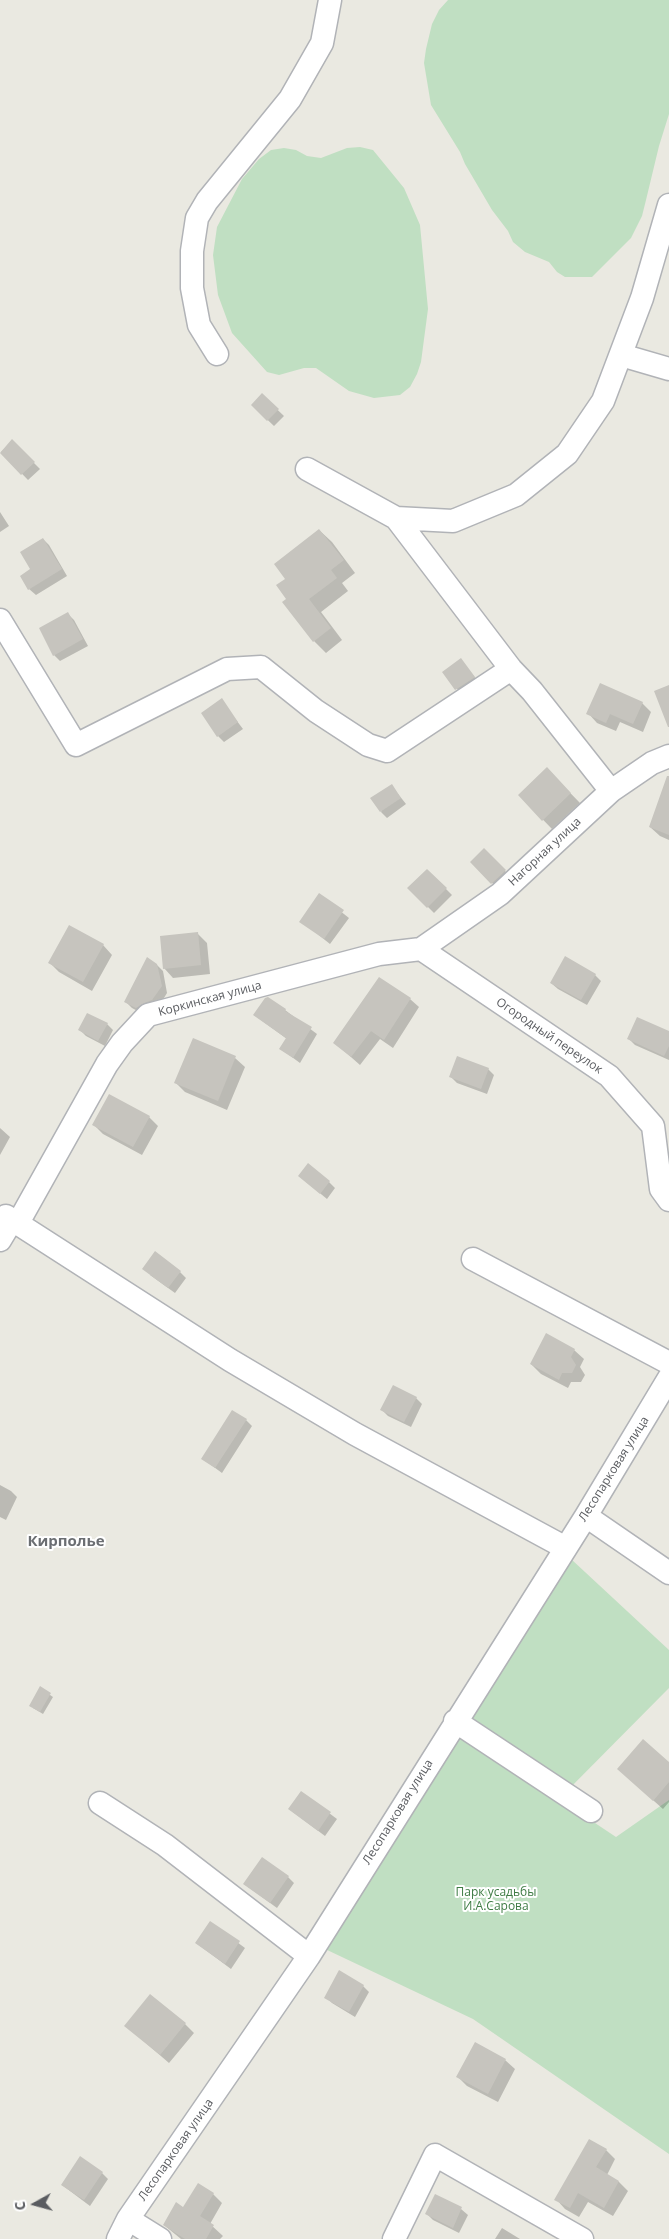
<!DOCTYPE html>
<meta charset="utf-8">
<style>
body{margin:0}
#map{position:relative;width:669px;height:2239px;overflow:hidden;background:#eae9e1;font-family:"Open Sans",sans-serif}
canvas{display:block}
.north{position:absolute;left:10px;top:2179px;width:50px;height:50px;-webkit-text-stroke:4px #fff;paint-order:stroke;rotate:263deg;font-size:14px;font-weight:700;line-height:20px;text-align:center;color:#5a5c60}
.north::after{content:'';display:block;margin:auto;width:18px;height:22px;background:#5a5c60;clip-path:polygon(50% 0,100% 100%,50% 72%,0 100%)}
</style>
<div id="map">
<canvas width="669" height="2239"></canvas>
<div class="north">С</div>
</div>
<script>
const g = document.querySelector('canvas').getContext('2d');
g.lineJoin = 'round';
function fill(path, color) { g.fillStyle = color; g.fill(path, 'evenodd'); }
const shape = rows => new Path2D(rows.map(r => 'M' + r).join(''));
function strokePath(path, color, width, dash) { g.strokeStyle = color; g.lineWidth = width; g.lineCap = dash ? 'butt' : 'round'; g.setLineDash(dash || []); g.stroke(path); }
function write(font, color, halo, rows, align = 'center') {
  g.font = font + ' "Open Sans",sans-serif'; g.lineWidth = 4; g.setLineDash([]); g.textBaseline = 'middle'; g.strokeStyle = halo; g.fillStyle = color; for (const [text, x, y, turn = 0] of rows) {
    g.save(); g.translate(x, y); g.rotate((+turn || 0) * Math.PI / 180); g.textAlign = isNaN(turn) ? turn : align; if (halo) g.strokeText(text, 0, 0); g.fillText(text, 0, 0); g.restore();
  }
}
const green = shape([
 [448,0,669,0,669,114,659,146,646,200,642,216,631,238,592,277,565,277,557,272,549,262,525,252,513,242,508,231,492,210,465,164,460,152,431,105,424,63,426,49,432,24,439,10],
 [360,147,373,150,404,188,420,225,428,309,421,362,417,374,410,387,400,395,374,398,349,391,316,368,304,368,279,375,267,372,232,333,218,295,213,255,217,227,242,179,259,159,271,150,284,148,296,150,307,156,321,158,347,148],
 [571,1559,669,1650,669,1688,559,1799,616,1837,669,1800,669,2154,473,2019,325,1949]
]);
const shadow = shape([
 [262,395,284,416,274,426,252,405],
 [12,441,40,469,28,480,1,452],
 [0,512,9,526,0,532],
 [319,530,332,542,355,573,342,583,348,591,321,612,342,640,326,653,314,641,288,599],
 [43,539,49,545,67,576,36,595,29,589],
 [68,614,74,620,88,646,60,661,54,655],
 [461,660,480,684,462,695,444,672],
 [221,700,243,729,224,742,218,736],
 [642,703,651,712,643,732,620,722,616,731,597,723,588,713],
 [547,769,580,803,552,829,519,795],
 [391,785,406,804,387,818,381,812],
 [669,794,669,840,660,836,650,827],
 [484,850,511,877,498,889,472,862],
 [427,870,452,895,434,913,409,888],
 [320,895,349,918,330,944,301,921],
 [197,933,207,943,210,974,173,978,164,968],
 [103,945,112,955,92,991,59,972,50,963],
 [156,964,163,971,167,993,159,1006,143,1014,132,1008,126,1002],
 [595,975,601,981,587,1005,558,989,551,983],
 [410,999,419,1007,393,1048,380,1039,360,1065,335,1043],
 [285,1010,317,1034,300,1063,281,1049,287,1039,254,1015],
 [107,1024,113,1030,105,1046,86,1036,80,1030],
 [669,1032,669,1060,635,1045,629,1039],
 [235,1058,245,1067,227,1110,185,1092,176,1083],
 [488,1069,494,1075,487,1094,457,1083,451,1077],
 [149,1117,158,1126,142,1155,103,1134,94,1125],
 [0,1128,10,1137,0,1155],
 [299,1176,329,1182,335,1188,327,1199],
 [180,1272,186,1278,175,1293,150,1275],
 [574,1350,584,1359,580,1367,585,1375,581,1382,571,1382,568,1388,541,1374,531,1364],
 [393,1387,416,1398,422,1404,411,1427,388,1416,382,1410],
 [246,1420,252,1426,222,1473,203,1459],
 [0,1485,11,1491,17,1497,6,1520,0,1517],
 [40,1688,53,1697,43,1714,33,1708],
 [669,1763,669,1802,663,1809,628,1778],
 [301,1792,337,1819,325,1836,289,1809],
 [288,1877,294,1883,277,1908,244,1884],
 [210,1922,245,1948,231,1969,196,1943],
 [363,1986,369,1992,355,2017,332,2003,326,1997],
 [185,2024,194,2033,169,2063,126,2026],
 [505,2060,515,2069,498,2102,467,2086,458,2077],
 [606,2150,615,2159,607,2175,619,2182,628,2191,613,2216,588,2202,579,2217,565,2209,556,2199],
 [102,2173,108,2179,90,2206,62,2185],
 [213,2194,222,2203,210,2224,223,2236,220,2239,181,2239,164,2225,184,2208],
 [436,2196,461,2209,468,2215,459,2233,433,2220,427,2214],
 [502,2228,520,2239,495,2239]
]);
const building = shape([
 [262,393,279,409,267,421,251,405],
 [12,439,35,462,21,475,0,453],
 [319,529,344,560,331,570,337,578,309,599,331,628,313,642,282,602,286,599,276,585,285,579,274,564],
 [43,538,62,569,28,590,20,576,30,569,20,552],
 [68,612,83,639,53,656,39,628],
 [461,658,475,677,455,690,442,672],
 [600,683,643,702,633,724,610,714,606,723,586,714],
 [669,685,669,727,668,727,654,691],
 [222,698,238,722,217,737,201,713],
 [547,767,571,793,542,821,518,795],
 [667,776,669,776,669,835,649,827],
 [392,784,401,798,380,812,370,798],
 [484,848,506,870,491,884,470,862],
 [427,869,447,888,427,908,407,888],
 [319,893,344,910,324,939,299,922],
 [69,925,104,944,83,982,48,963],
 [198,932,201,965,163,969,160,936],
 [565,956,596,974,581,1000,550,983],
 [147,957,157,964,162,986,152,1000,144,1003,136,1008,124,1002],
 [379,977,411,998,384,1040,371,1031,351,1057,333,1043],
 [268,997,286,1009,285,1011,312,1027,293,1058,279,1049,286,1038,253,1015,265,998],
 [87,1013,108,1023,98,1041,78,1030],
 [637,1017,669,1031,669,1046,664,1056,627,1039],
 [193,1038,236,1056,218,1101,174,1083],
 [457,1056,489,1068,481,1089,449,1077],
 [109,1094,150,1116,133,1147,92,1125],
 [308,1163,330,1181,320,1194,298,1176],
 [155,1251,181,1271,168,1288,142,1269],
 [546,1333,575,1349,571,1357,576,1365,572,1373,562,1373,559,1380,530,1364],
 [393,1385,417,1397,404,1422,380,1410],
 [232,1410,247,1419,215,1468,201,1459],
 [40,1686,51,1693,40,1712,29,1706],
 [643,1739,669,1762,669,1782,653,1801,617,1769],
 [301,1791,331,1812,318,1831,288,1809],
 [262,1857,289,1876,270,1903,243,1884],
 [210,1921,240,1941,225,1964,195,1943],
 [339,1970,364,1985,349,2012,324,1998],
 [150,1994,186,2023,160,2055,124,2026],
 [475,2042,506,2059,488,2094,456,2077],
 [589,2139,607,2149,596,2167,619,2181,604,2208,578,2193,570,2208,554,2200],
 [80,2156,103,2172,84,2200,61,2185],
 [198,2183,214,2193,200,2216,214,2225,206,2239,185,2239,163,2225,176,2202,183,2207],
 [435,2194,462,2207,453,2228,425,2214]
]);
const minor = shape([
 [217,354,199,325,192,288,192,251,197,218,207,201,290,99,322,43,330,0],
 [621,355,669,369],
 [307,469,396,518,511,669,532,691,611,791],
 [396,518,453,521,516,495,567,454,603,401,642,298,669,205],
 [0,620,76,745,227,669,261,667,316,711,368,745,387,751,511,669],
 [421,949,609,1076,653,1126,661,1189,669,1200],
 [6,1216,230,1360,355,1434,564,1547],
 [0,1240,9,1225,18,1223,107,1064,122,1043,148,1015,379,954,421,949,500,894,611,791,652,763,669,756],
 [473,1259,669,1363],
 [586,1516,669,1573],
 [455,1721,591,1811],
 [100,1803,165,1845,309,1956],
 [128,2219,160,2239],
 [118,2239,128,2219,309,1956,586,1516,669,1378],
 [394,2239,435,2155,582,2239]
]);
const streetNames = [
 ["Нагорная улица",545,852,-43],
 ["Коркинская улица",210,999,-15],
 ["Огородный переулок",549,1036,34],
 ["Лесопарковая улица",614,1469,-58],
 ["Лесопарковая улица",398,1812,-58],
 ["Лесопарковая улица",176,2150,-55]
];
const parkNames = [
 ["Парк усадьбы",496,1893],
 ["И.А.Сарова",496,1907]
];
const quarterNames = [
 ["Кирполье",66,1542]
];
fill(green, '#c0dfc2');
fill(shadow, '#0003');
fill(building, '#c6c4be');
strokePath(minor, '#b1b3b7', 25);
strokePath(minor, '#fff', 22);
write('12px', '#5a5c60', '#fff', streetNames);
write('12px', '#3e7b44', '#fff', parkNames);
write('bold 15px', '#6b6e72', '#fff', quarterNames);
</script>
